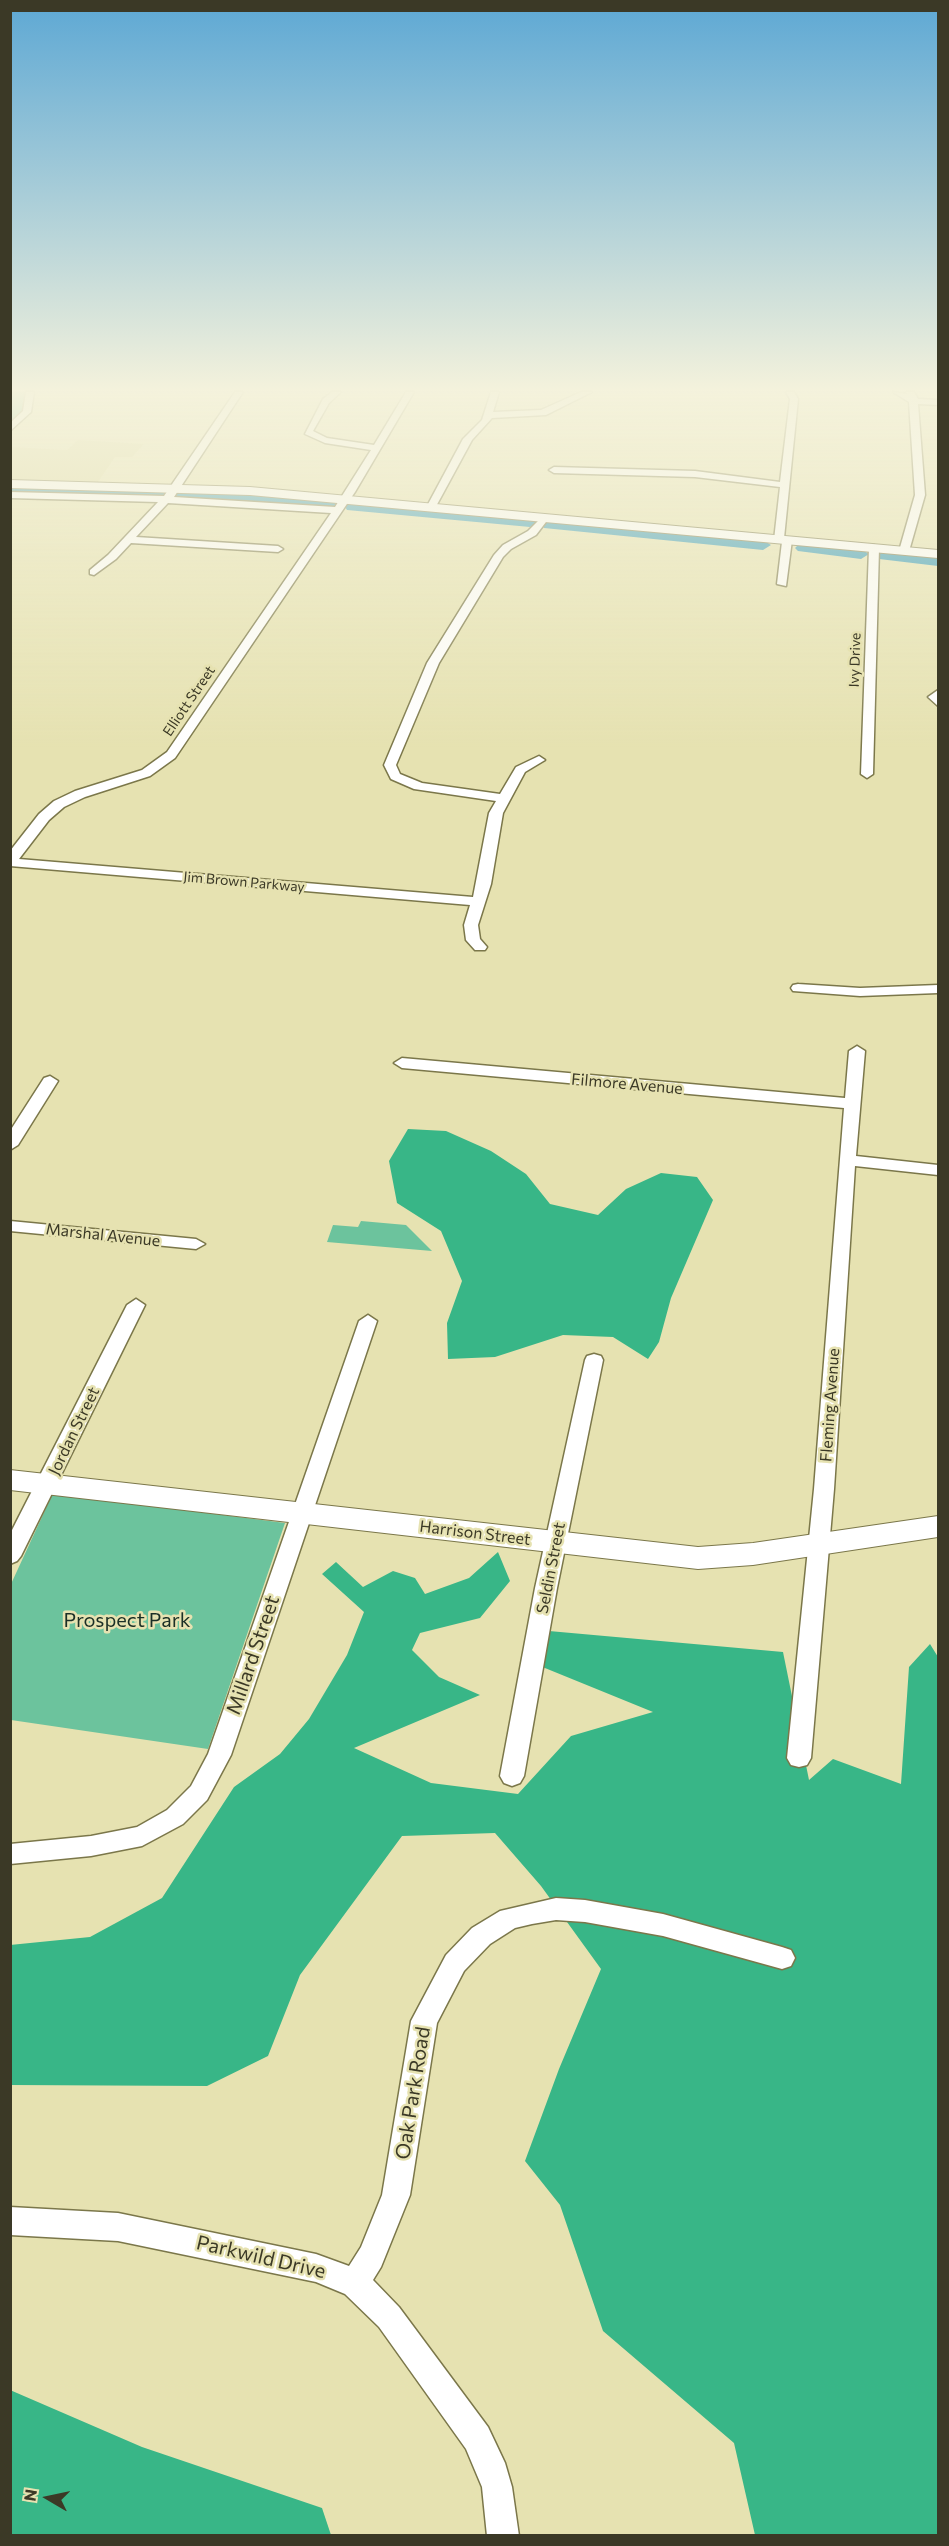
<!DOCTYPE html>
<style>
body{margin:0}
#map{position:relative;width:949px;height:2546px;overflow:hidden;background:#e6e2b1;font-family:Commissioner,sans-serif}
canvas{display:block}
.frame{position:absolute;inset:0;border:12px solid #3b3926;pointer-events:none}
.north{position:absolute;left:18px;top:2468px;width:60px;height:60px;-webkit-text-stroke:4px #e6e2b1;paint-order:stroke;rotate:279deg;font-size:16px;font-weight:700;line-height:24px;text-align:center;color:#3b3926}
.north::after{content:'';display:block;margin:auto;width:21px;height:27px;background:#3b3926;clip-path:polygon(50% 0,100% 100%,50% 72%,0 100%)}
</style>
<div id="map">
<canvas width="949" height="2546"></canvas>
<div class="frame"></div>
<div class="north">N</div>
</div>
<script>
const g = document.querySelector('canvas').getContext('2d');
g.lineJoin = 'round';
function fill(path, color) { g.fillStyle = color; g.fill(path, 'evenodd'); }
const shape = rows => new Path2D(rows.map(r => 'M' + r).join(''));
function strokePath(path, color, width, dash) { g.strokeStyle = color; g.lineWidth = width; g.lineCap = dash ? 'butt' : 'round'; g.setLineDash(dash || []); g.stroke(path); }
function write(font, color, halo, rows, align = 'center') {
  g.font = font + ' Commissioner,sans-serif'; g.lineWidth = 5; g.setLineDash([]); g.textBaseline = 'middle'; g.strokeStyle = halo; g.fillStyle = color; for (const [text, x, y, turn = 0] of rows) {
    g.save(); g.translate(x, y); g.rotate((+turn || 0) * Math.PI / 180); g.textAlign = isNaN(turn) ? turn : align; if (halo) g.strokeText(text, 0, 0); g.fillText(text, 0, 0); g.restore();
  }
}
const built = shape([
 [78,440,144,444,132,457,115,457,98,482,11,481,10,447,67,450]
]);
const green = shape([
 [11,392,27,392,25,411,11,425],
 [361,1221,406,1225,432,1251,327,1242,333,1225,358,1227],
 [53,1493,285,1523,208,1749,11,1720,11,1584]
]);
const forest = shape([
 [408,1129,446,1131,491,1151,526,1174,550,1204,598,1215,626,1189,661,1173,697,1177,713,1200,671,1298,659,1342,648,1359,613,1337,563,1335,495,1357,448,1359,447,1323,462,1281,441,1231,397,1203,389,1161],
 [498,1552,510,1581,480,1618,420,1633,412,1650,439,1677,480,1695,354,1748,431,1783,518,1794,571,1736,653,1712,540,1666,549,1631,783,1652,809,1780,833,1759,901,1784,909,1667,930,1644,938,1657,938,2535,755,2535,734,2443,603,2331,560,2205,525,2161,559,2069,601,1969,541,1886,495,1833,402,1836,300,1975,268,2056,207,2086,11,2085,10,1945,90,1937,162,1898,234,1787,280,1754,309,1719,347,1655,364,1612,322,1574,336,1562,363,1587,393,1571,415,1578,425,1594,469,1578],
 [10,2390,142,2447,322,2508,331,2535,11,2535]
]);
const river = shape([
 [10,486,162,489,169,493,162,497,10,494,10,486],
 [180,489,331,501,338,505,331,509,175,496,173,493,180,489],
 [352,503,530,519,537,523,530,527,347,510,345,507,347,504,352,503],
 [549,521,763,540,771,545,763,550,544,528,542,525,549,521],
 [803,543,861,549,869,554,861,559,798,551,795,548,798,545,803,543],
 [884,551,938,556,938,566,879,559,876,556,884,551]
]);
const street = shape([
 [26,392,34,392,31,412,10,431,10,423,23,411,26,392],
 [235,392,243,392,174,497,335,507,371,450,325,443,305,434,323,399,332,392,341,392,329,403,313,431,327,438,374,445,406,392,414,392,355,492,175,758,150,776,85,797,64,807,49,820,19,859,473,897,489,813,496,801,414,789,391,779,384,765,427,663,494,555,503,545,528,531,544,515,549,518,536,535,511,549,503,557,439,663,396,765,400,774,422,783,500,794,516,767,539,756,545,760,525,772,503,813,491,884,478,925,480,939,487,947,485,950,475,950,466,940,464,925,470,905,10,866,10,851,39,814,54,801,75,791,142,770,167,752,331,513,168,503,136,537,278,546,283,549,278,552,131,543,116,559,94,575,90,574,90,570,108,555,158,502,10,498,10,492,164,496,235,392],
 [491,392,499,392,493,412,541,410,581,392,592,392,546,415,492,418,472,440,434,510,428,510,426,508,463,439,482,420,491,392],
 [786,392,794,392,798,399,784,538,792,540,786,586,777,584,782,542,774,540,780,487,695,477,554,473,549,470,554,467,695,471,780,482,790,399,786,392],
 [893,392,907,394,906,392,914,392,918,399,938,400,938,405,918,404,925,495,909,551,904,554,899,551,915,495,909,402,893,392],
 [874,545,879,548,873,774,867,778,861,774,869,548,874,545],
 [938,690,938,706,928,697,938,690],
 [798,984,860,988,938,985,938,993,860,996,793,991,791,988,793,985,798,984],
 [857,1046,865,1051,856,1156,938,1165,938,1175,855,1166,834,1489,811,1758,807,1765,799,1767,791,1765,787,1758,814,1489,844,1108,402,1068,394,1063,402,1058,845,1098,849,1051,857,1046],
 [50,1076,58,1081,18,1145,10,1150,10,1131,44,1078,50,1076],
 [10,1221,196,1239,205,1244,196,1249,10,1231,10,1221],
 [136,1299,145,1305,21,1556,17,1561,10,1564,10,1534,127,1305,136,1299],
 [368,1315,377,1321,231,1755,207,1800,183,1824,142,1846,91,1856,10,1864,10,1844,91,1836,137,1827,167,1810,191,1786,208,1754,359,1321,368,1315],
 [594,1354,601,1356,603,1360,557,1588,524,1776,520,1783,512,1786,504,1783,500,1776,535,1588,585,1360,587,1356,594,1354],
 [556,1898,585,1900,663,1914,782,1947,791,1950,795,1958,791,1966,782,1969,663,1936,585,1922,556,1920,532,1924,515,1928,490,1944,464,1971,437,2023,410,2195,381,2267,373,2280,399,2307,488,2427,505,2463,512,2487,519,2536,487,2536,482,2487,466,2449,379,2327,345,2294,316,2282,118,2241,10,2235,10,2207,118,2213,316,2254,349,2266,361,2247,382,2195,411,2021,446,1955,472,1928,500,1911,556,1898]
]);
const secondary = shape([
 [10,480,250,487,938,550,938,558,250,495,10,488,10,480],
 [10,1470,698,1547,753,1543,938,1516,938,1537,753,1565,698,1569,10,1490,10,1470]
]);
const farStreetnames = [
 ["Ivy Drive",855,660,-88],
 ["Elliott Street",189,701,-56],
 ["Jim Brown Parkway",244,882,5]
];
const streetNames = [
 ["Filmore Avenue",627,1084,5],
 ["Marshal Avenue",103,1235,6],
 ["Fleming Avenue",830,1405,-86],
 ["Jordan Street",74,1431,-64],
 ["Harrison Street",475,1533,7],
 ["Seldin Street",551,1568,-79]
];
const nearParknames = [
 ["Prospect Park",127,1620]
];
const nearStreetnames = [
 ["Millard Street",253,1655,-71],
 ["Oak Park Road",413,2093,-81],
 ["Parkwild Drive",261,2257,13]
];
fill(built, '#dedaa1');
fill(green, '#6cc39d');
fill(forest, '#38b687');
fill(river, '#2c95b6');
strokePath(street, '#7b774a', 3);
strokePath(secondary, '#7b774a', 2);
fill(street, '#fff');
fill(secondary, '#fff');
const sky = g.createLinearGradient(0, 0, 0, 749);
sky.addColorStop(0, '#5da8d4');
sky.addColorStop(0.52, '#f4f2dc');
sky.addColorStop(1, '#f4f2dc00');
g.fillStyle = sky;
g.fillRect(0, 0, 949, 749);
write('14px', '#3b3926', '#e6e2b1', farStreetnames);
write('16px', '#3b3926', '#e6e2b1', streetNames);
write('20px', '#1a2f26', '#e6e2b1', nearParknames);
write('20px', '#3b3926', '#e6e2b1', nearStreetnames);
</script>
